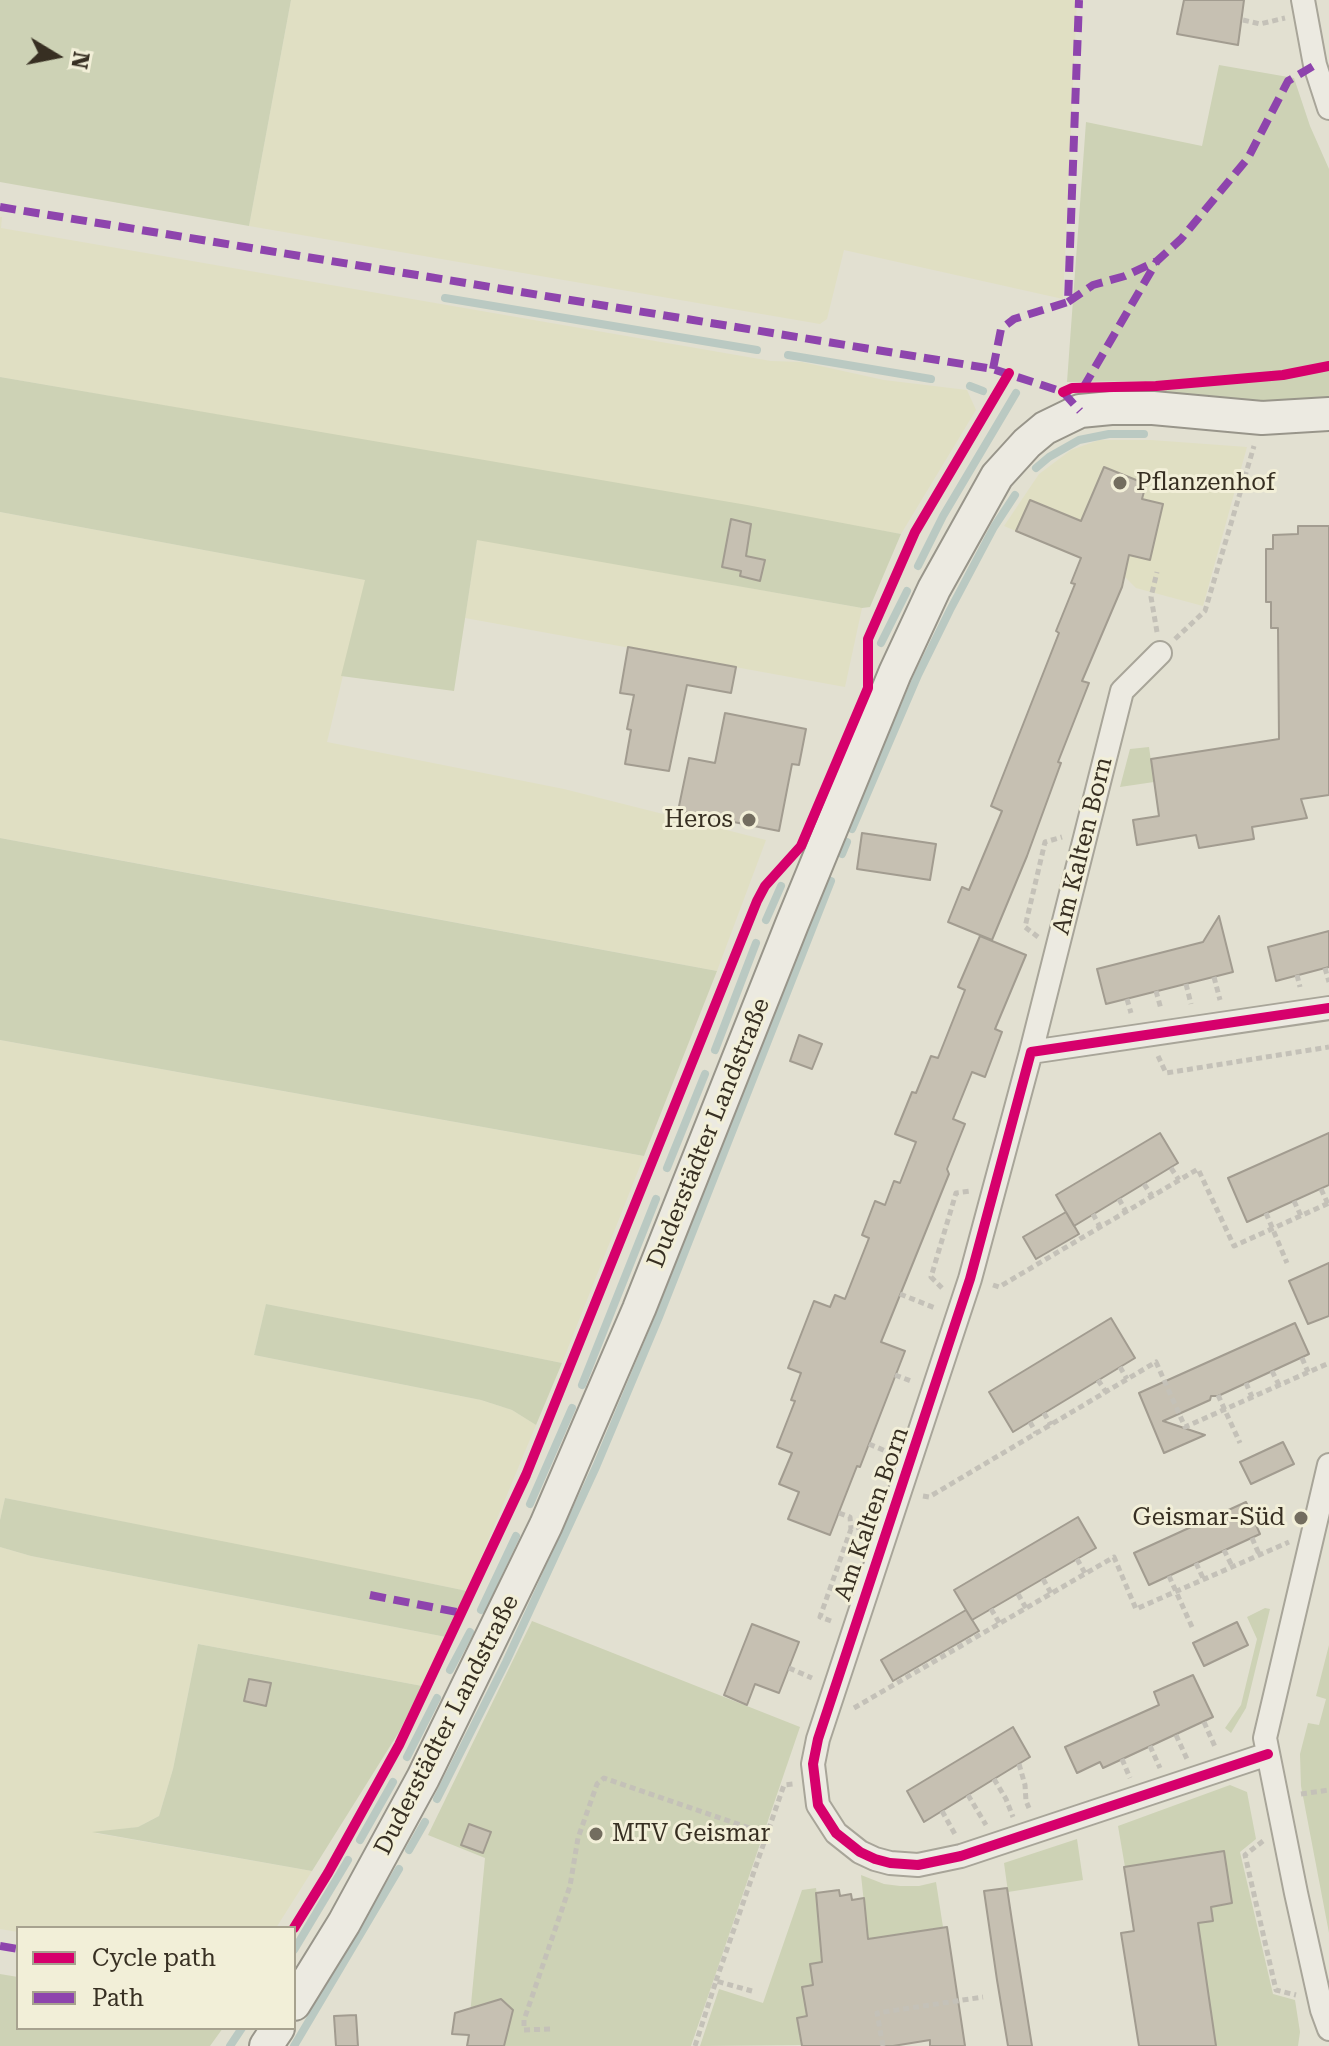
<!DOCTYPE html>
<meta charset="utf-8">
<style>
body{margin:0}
#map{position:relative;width:1329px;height:2046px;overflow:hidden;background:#e2e0d1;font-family:"Roboto Serif",serif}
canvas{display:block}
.legend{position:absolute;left:16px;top:1926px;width:280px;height:104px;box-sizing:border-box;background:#f2efd8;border:2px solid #a7a28f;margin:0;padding:10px 14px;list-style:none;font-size:24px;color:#372f22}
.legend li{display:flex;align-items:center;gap:16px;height:40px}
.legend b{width:40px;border:2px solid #a7a28f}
.north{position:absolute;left:16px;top:16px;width:80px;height:80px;-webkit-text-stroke:6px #f2efd8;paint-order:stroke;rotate:100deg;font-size:22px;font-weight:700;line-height:32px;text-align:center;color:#372f22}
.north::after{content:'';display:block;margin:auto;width:28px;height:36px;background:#372f22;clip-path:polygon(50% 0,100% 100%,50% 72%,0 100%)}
</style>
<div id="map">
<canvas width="1329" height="2046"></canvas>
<ul class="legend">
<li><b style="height:10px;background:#d6006c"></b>Cycle path</li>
<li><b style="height:10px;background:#8e44ad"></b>Path</li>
</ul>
<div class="north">N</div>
</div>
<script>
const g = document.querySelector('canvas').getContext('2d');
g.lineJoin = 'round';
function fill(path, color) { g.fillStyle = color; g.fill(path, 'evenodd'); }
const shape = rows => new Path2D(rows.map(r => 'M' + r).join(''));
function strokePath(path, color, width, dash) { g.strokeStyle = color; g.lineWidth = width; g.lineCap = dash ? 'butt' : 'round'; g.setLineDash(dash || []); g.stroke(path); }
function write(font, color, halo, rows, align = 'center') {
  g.font = font + ' "Roboto Serif",serif'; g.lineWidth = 6; g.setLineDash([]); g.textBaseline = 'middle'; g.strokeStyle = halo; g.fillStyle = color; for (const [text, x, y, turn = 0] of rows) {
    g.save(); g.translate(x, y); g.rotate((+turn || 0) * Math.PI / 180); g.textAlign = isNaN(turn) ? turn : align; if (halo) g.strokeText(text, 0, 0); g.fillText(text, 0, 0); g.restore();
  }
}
const farmland = shape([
 [291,0,1077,0,1063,299,844,250,827,319,820,324,249,226],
 [0,217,2,217,1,228,771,361,802,362,884,380,967,390,976,410,901,534,0,377],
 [1099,440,1151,440,1247,447,1203,606,1136,588,1124,576,1004,526,1039,474,1071,450],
 [0,512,366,580,327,742,564,789,766,840,717,971,0,838],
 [477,539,862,608,845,687,465,618],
 [0,1040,644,1156,562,1363,266,1304,254,1355,481,1400,512,1410,536,1425,467,1591,5,1498,0,1520],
 [0,1547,31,1556,446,1637,422,1686,198,1644,173,1769,159,1816,138,1827,95,1833,312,1871,276,1928,18,1928,18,1932,0,1929]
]);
const green = shape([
 [0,0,291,0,249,226,0,182],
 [1219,65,1294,78,1310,126,1329,169,1329,399,1262,402,1155,393,1155,381,1067,382,1086,122,1202,146],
 [0,377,747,505,901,534,870,607,862,608,477,540,454,691,341,676,365,580,0,512],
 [1149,747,1154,782,1120,787,1130,749],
 [0,838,274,889,717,971,644,1156,0,1040],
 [266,1304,394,1329,562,1363,536,1425,512,1410,481,1400,254,1355],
 [5,1498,302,1557,467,1591,446,1637,31,1556,0,1547,0,1520],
 [1265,1608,1270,1609,1246,1708,1231,1733,1225,1728,1241,1705,1257,1639,1247,1617],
 [532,1621,800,1727,691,2046,467,2046,485,1858,428,1835],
 [198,1644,422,1686,399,1732,312,1871,92,1832,138,1827,159,1816,173,1769],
 [1329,1645,1329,1933,1301,1786,1300,1754,1308,1723,1319,1725,1326,1699,1316,1696],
 [1230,1785,1247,1792,1256,1839,1240,1852,1273,1994,1295,2000,1300,2032,1298,2046,1216,2046,1198,1923,1211,1907,1232,1903,1224,1851,1125,1867,1118,1826],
 [1077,1839,1083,1880,1008,1892,1004,1863],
 [861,1875,884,1884,900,1886,919,1886,936,1882,943,1927,820,1947,822,1962,810,1964,814,1985,807,2016,797,2018,801,2045,700,2046,719,1989,763,2003,802,1890,816,1888,819,1911,866,1922],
 [0,1974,18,1977,18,2028,223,2028,210,2046,0,2046]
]);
const stream = shape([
 [445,298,757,350],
 [788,355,931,379],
 [970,386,983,391],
 [1036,468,1049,457,1079,440,1109,434,1144,434],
 [918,566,943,516,1016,393],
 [881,643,907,591],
 [852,829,918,675,950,610,994,527,1015,495],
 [842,854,847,842],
 [766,920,781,886],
 [715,1050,756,943],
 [667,1168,705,1074],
 [582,1385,656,1199],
 [530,1504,572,1408],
 [481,1610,516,1536],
 [450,1670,470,1632],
 [407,1757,437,1698],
 [437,1799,506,1662,596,1467,659,1317,831,881],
 [360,1840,393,1782],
 [409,1850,425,1822],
 [294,1950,348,1860],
 [230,2046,242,2028],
 [294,2046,399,1869]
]);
const building = shape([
 [1184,0,1244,0,1238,45,1177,34,1184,0],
 [1104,467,1146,484,1142,499,1163,504,1150,560,1129,555,1122,587,1082,681,1089,683,1058,762,1061,763,1027,856,992,940,948,922,962,887,969,890,1002,811,991,806,1059,633,1056,631,1075,584,1071,583,1081,558,1016,531,1030,500,1081,521,1104,467],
 [731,519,751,524,746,556,765,560,760,581,740,576,741,571,722,567,731,519],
 [1298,526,1329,526,1329,795,1301,799,1307,818,1252,827,1254,839,1199,848,1196,835,1137,845,1133,820,1159,816,1151,759,1279,739,1278,628,1271,628,1271,602,1266,602,1266,549,1273,549,1273,535,1298,534,1298,526],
 [628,647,736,667,731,693,687,685,669,771,625,764,631,730,627,729,634,695,620,693,628,647],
 [725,713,806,729,799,765,792,764,779,831,678,811,689,758,715,763,725,713],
 [862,833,936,844,930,880,857,869,862,833],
 [1219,916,1233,972,1106,1004,1097,969,1203,942,1219,916],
 [1329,931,1329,967,1276,981,1268,947,1329,931],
 [980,936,1026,955,995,1029,1002,1032,985,1077,972,1072,953,1119,965,1124,947,1169,949,1174,881,1342,905,1351,860,1467,857,1466,830,1535,788,1519,799,1492,779,1484,792,1453,777,1447,795,1401,791,1400,801,1373,788,1368,814,1301,830,1307,835,1295,845,1299,869,1238,862,1235,875,1201,885,1205,894,1181,900,1183,916,1142,895,1134,912,1092,916,1093,931,1056,938,1058,965,990,958,987,980,936],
 [799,1035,822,1044,812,1069,790,1061,799,1035],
 [1160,1133,1178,1163,1074,1226,1056,1195,1160,1133],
 [1329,1133,1329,1185,1247,1222,1228,1178,1329,1133],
 [1066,1212,1079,1234,1036,1259,1023,1237,1066,1212],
 [1329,1263,1329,1316,1308,1324,1289,1281,1329,1263],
 [1111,1318,1135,1358,1013,1432,989,1392,1111,1318],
 [1295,1323,1309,1354,1218,1396,1211,1396,1210,1400,1163,1421,1205,1435,1164,1453,1139,1393,1295,1323],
 [1283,1442,1294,1464,1251,1484,1240,1462,1283,1442],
 [1246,1502,1260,1534,1149,1585,1134,1553,1246,1502],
 [1078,1517,1096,1548,972,1620,954,1590,1078,1517],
 [966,1610,979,1631,893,1681,881,1660,966,1610],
 [1237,1622,1248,1645,1204,1666,1193,1643,1237,1622],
 [752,1624,799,1642,779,1693,755,1684,747,1705,724,1695,752,1624],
 [1193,1675,1213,1717,1103,1768,1100,1762,1077,1773,1065,1747,1159,1705,1154,1692,1193,1675],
 [249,1679,271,1683,266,1706,244,1701,249,1679],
 [1013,1727,1030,1757,924,1822,907,1791,1013,1727],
 [469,1824,491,1832,483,1853,461,1845,469,1824],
 [1224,1851,1232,1903,1211,1907,1213,1921,1198,1923,1216,2046,1139,2046,1121,1933,1134,1931,1124,1867,1224,1851],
 [1007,1888,1012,1921,1032,2046,1008,2046,997,1980,984,1891,1007,1888],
 [839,1890,840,1896,851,1894,852,1900,864,1898,868,1939,947,1927,965,2046,930,2046,930,2040,893,2046,802,2046,797,2018,807,2016,802,1987,813,1985,810,1964,822,1962,816,1893,839,1890],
 [501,1999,513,2010,504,2046,467,2046,469,2035,452,2034,455,2013,501,1999],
 [356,2015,358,2046,336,2046,334,2016,356,2015]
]);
const path = shape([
 [1243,20,1260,24,1285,18],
 [1207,381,1283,375,1329,366],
 [1157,632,1151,597,1157,572],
 [1175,639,1205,611,1254,446],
 [1038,937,1025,927,1045,842,1062,837],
 [1325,968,1329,982],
 [1297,975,1300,987],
 [1214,977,1220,1000],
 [1186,984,1191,1004],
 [1156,991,1161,1009],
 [1127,999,1131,1013],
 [1158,1056,1166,1073,1329,1047],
 [1171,1168,1179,1180],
 [1144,1184,1152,1196],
 [1321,1189,1328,1204],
 [1119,1199,1126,1212],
 [1294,1201,1301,1216],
 [1266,1213,1287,1263],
 [1093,1214,1100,1227],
 [993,1285,999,1287,1198,1169,1234,1246,1329,1203],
 [942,1288,931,1277,956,1193,971,1191],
 [900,1294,935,1308],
 [1302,1358,1308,1372],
 [1120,1367,1127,1379],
 [1272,1371,1279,1385],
 [895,1375,911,1381],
 [1098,1380,1106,1392],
 [1246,1383,1252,1397],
 [1218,1395,1240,1443],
 [1044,1413,1051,1425],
 [1030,1422,1036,1433],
 [869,1444,888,1452],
 [923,1496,929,1497,1156,1362,1185,1427,1329,1363],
 [839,1513,850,1517,851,1529],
 [1252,1538,1259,1554],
 [1224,1550,1232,1566],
 [1077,1559,1085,1573],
 [1196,1563,1203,1578],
 [1169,1576,1192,1627],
 [1043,1579,1051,1593],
 [1018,1594,1026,1608],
 [991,1609,1000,1624],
 [831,1621,820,1617,851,1529,863,1526],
 [789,1668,812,1678],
 [854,1708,1114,1557,1136,1609,1289,1542],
 [1204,1722,1216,1749],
 [1176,1735,1187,1759],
 [1150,1746,1160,1768],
 [1122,1759,1130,1778],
 [1019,1764,1025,1785,1026,1801,1029,1808],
 [994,1779,1006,1799,1013,1817],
 [1301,1794,1329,1790],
 [968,1795,986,1825],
 [942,1811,956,1836],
 [1263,1841,1245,1855,1276,1990,1296,1995],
 [716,1981,784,1785,793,1784],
 [550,2029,524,2030,524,2020,570,1886,578,1838,597,1784,604,1778,767,1834],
 [695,2046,716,1981,752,1991],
 [883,2046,877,2013,983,1997]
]);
const street = shape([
 [1303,0,1315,65,1329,108],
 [1031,1052,1122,691,1160,653],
 [1329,1465,1265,1738,1296,1893,1322,2010,1329,2029],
 [1268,1754,961,1856,918,1865,890,1863,875,1859,860,1852,836,1833,818,1805,813,1764,818,1739,970,1279,1031,1052,1329,1008]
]);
const secondary = shape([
 [294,2004,344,1923,423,1778,546,1525,639,1309,792,924,895,673,934,589,997,476,1027,443,1045,428,1080,411,1111,408,1153,408,1262,418,1329,414],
 [266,2046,278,2028]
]);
const quiet = shape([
 [0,207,993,369,1063,392,1080,411],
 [1068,302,1093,285,1125,276,1157,261,1181,239,1248,158,1288,81,1315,65],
 [993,369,1001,329,1014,319,1068,302,1079,0],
 [1083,388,1157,261],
 [370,1595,462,1613],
 [0,1946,18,1949]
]);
const cycleway = shape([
 [1063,392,1072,388,1156,386,1283,375,1329,366],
 [1268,1754,961,1856,918,1865,890,1863,875,1859,860,1852,836,1833,818,1805,813,1764,818,1739,970,1279,1031,1052,1329,1008],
 [294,1928,328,1873,399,1745,526,1475,757,901,765,886,801,846,868,688,868,639,915,532,1009,373]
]);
const markers = [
 [1120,483,8,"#736d5f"],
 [749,820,8,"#736d5f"],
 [1301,1518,8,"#736d5f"],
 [596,1834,8,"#736d5f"]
];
const poiNames = [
 ["Pflanzenhof",1136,483],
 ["Heros",733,820,"right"],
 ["Geismar-Süd",1285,1518,"right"],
 ["MTV Geismar",612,1834]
];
const streetNames = [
 ["Am Kalten Born",1083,846,-76],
 ["Duderstädter Landstraße",709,1133,-68],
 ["Am Kalten Born",872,1514,-71],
 ["Duderstädter Landstraße",447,1725,-63]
];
fill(farmland, '#e0dfc3');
fill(green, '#cdd2b5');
strokePath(stream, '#bac9c2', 8);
fill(building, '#c6c0b2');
strokePath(building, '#a29c90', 2);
strokePath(street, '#a8a599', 26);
strokePath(secondary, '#98958a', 36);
strokePath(path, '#c4c1b8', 5, [6, 4]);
strokePath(street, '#eceae1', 22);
strokePath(secondary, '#eceae1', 32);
strokePath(quiet, '#8e44ad', 8, [16, 8]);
strokePath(cycleway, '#d6006c', 10);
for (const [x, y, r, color] of markers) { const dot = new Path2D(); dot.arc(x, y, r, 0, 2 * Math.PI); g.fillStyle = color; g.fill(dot); strokePath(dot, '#f2efd8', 3); }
write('24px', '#372f22', '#f2efd8', poiNames, 'left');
write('24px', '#372f22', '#f2efd8', streetNames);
</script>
